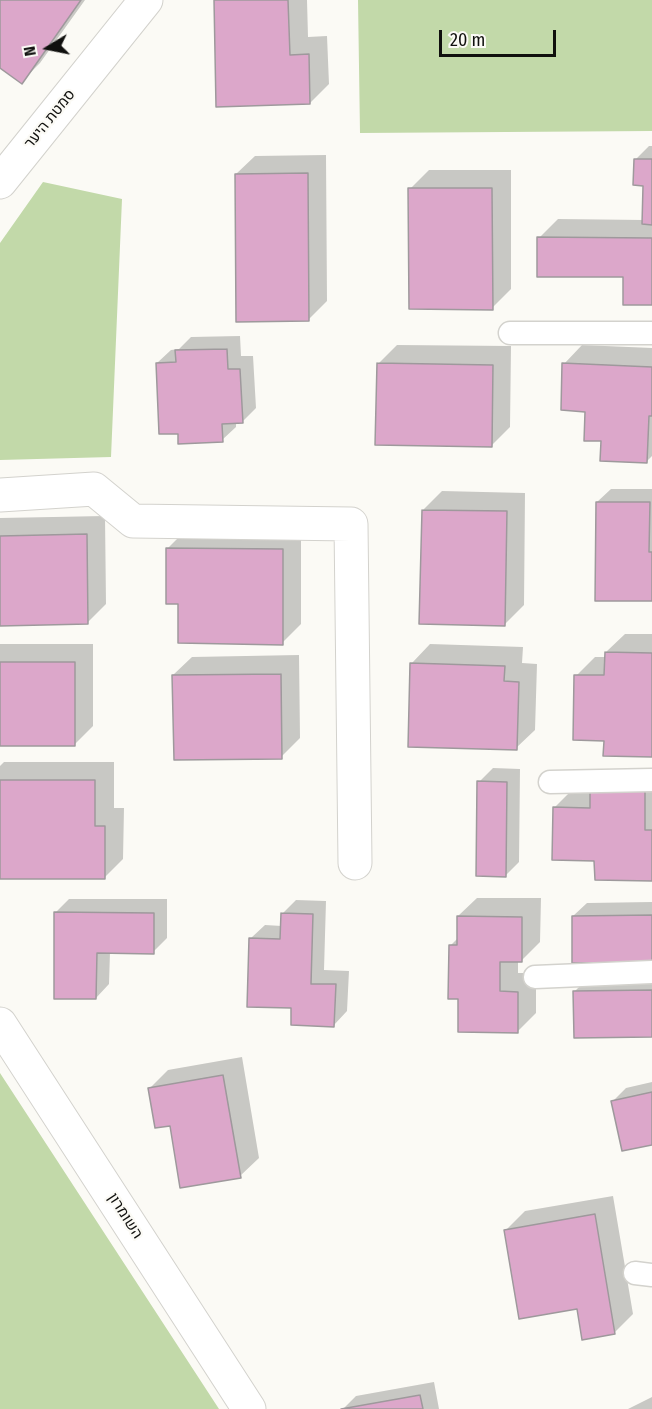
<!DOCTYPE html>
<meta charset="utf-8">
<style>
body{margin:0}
#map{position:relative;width:652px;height:1409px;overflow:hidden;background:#fbfaf5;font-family:"Fira Sans Condensed",sans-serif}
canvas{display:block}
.north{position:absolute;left:18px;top:18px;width:60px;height:60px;-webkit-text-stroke:4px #fbfaf5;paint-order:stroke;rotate:260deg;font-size:16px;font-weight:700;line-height:24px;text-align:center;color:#10100e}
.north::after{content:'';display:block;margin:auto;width:21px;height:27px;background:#10100e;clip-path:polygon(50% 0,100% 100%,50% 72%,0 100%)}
.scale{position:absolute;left:439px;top:30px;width:117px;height:27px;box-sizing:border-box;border:3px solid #10100e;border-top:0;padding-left:8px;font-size:18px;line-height:21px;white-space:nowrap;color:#10100e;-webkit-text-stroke:4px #fbfaf5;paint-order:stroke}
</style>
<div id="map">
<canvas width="652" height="1409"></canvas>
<div class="north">N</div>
<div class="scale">20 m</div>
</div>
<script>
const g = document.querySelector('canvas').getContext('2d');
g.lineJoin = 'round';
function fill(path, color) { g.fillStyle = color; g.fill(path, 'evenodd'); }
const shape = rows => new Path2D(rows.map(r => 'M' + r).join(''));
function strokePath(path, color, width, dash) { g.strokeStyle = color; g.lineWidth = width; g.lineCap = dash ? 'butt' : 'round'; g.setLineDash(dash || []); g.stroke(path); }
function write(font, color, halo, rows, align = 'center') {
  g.font = font + ' "Fira Sans Condensed",Heebo,sans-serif'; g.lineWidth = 4.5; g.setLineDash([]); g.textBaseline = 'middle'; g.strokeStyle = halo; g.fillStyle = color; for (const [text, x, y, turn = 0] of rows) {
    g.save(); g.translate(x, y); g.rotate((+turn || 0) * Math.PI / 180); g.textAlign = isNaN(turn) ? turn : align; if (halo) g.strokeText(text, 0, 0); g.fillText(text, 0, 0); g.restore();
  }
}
const green = shape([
 [358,0,652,0,652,131,360,133],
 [43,182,122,199,111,457,0,460,0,243],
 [0,1073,219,1409,0,1409]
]);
const shadow = shape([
 [0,0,85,0,40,63,21,82,0,67],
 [215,0,307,0,308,37,327,36,329,84,310,103],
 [649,146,652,146,652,303,625,276,539,238,558,219,644,220,644,184,635,160],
 [326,155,327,301,308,320,236,174,255,156],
 [429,170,511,170,511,289,492,308,410,189],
 [240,336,241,356,253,356,256,408,242,422,236,422,236,427,222,440,179,432,157,363,171,350,179,349,191,337],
 [397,345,511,346,510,427,491,446,378,364],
 [582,345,652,348,652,456,647,461,603,440,586,410,564,364],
 [611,489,652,489,652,600,597,502],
 [442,491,525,493,524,605,505,624,423,510],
 [105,516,106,604,88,622,0,624,0,518],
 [186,530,301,531,301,624,282,643,179,603,168,548],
 [625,634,652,634,652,756,605,739,576,676,595,657,606,657,606,652],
 [0,644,93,644,93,726,74,745,0,745],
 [430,644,523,647,522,663,537,664,535,730,516,748,412,663],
 [299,655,300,738,281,757,173,675,192,657],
 [4,762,114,762,114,808,124,808,123,859,104,878,0,878,0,766],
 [493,768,520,769,519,862,506,875,479,782],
 [652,771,652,879,596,859,554,808,573,789],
 [477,898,541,898,540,942,521,961,518,961,518,973,536,973,536,1013,517,1032,460,997,450,946,458,938,458,916],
 [69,899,167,899,167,938,153,952,110,952,109,984,96,998,55,913],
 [296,900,326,901,324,970,349,971,347,1011,334,1025,292,1006,251,938,265,925,282,926,282,914],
 [652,902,652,960,573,916,587,903],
 [652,977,652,1035,575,991,588,978],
 [242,1057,259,1158,240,1176,171,1124,149,1089,168,1070],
 [652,1082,652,1143,613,1101,626,1088],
 [613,1196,633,1314,614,1333,578,1307,506,1230,525,1211],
 [434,1382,439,1409,343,1409,356,1396],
 [652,1397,652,1409,628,1409]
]);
const building = shape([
 [0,0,81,0,22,84,0,68,0,0],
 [214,0,288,0,290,55,309,54,310,104,216,107,214,0],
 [634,159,652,159,652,225,642,224,643,186,633,185,634,159],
 [308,173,309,321,236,322,235,174,308,173],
 [408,188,492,188,493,310,409,309,408,188],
 [537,237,652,238,652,305,623,305,623,277,537,277,537,237],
 [227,349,228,369,240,369,243,423,222,424,223,442,178,444,178,434,159,434,156,363,176,362,175,350,227,349],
 [377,363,493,365,492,447,375,445,377,363],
 [562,363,652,367,652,416,649,416,647,463,600,461,601,441,584,441,585,412,561,410,562,363],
 [596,502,650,502,649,552,652,552,652,601,595,601,596,502],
 [422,510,507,511,505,626,419,624,422,510],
 [87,534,88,624,0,626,0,536,87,534],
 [166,548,283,549,283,645,178,643,178,604,166,604,166,548],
 [605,652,652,653,652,757,603,756,604,741,573,740,574,675,604,675,605,652],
 [0,662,75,662,75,746,0,746,0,662],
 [410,663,505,666,504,681,519,682,517,750,408,747,410,663],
 [281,674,282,759,174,760,172,675,281,674],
 [0,780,95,780,95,826,105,826,105,879,0,879,0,780],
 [477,781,507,782,506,877,476,876,477,781],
 [590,789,645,789,645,830,652,830,652,881,595,880,594,861,552,860,553,807,590,808,590,789],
 [54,912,154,913,154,954,97,953,96,999,54,999,54,912],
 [281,913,313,914,311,984,336,984,334,1027,291,1025,291,1008,247,1007,249,938,280,939,281,913],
 [652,915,652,962,572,963,572,916,652,915],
 [457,916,522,917,522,962,500,962,500,991,518,992,518,1033,458,1032,458,999,448,999,449,945,457,945,457,916],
 [652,990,652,1037,574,1038,573,991,652,990],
 [223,1075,241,1178,180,1188,170,1126,155,1128,148,1088,223,1075],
 [652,1092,652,1145,622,1151,611,1101,652,1092],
 [595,1214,615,1334,582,1340,577,1309,519,1319,504,1230,595,1214],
 [420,1395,423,1409,341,1409,420,1395]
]);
const lane = shape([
 [510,333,652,333],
 [550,782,652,780],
 [535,977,652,972],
 [635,1273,652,1275]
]);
const street = shape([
 [0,182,146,0],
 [0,495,94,489,133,521,351,524,355,863],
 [0,1024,249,1409]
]);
const streetNames = [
 ["סמטת היער",50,119,-51],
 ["השומרון",125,1216,57]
];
fill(green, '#c2d9a9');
fill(shadow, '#0003');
fill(building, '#dca7ca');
strokePath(building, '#9e999c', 1.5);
strokePath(lane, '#d3d2cd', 25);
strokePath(street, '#d3d2cd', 35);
strokePath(lane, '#fff', 22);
strokePath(street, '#fff', 33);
write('15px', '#10100e', '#fbfaf5', streetNames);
</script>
